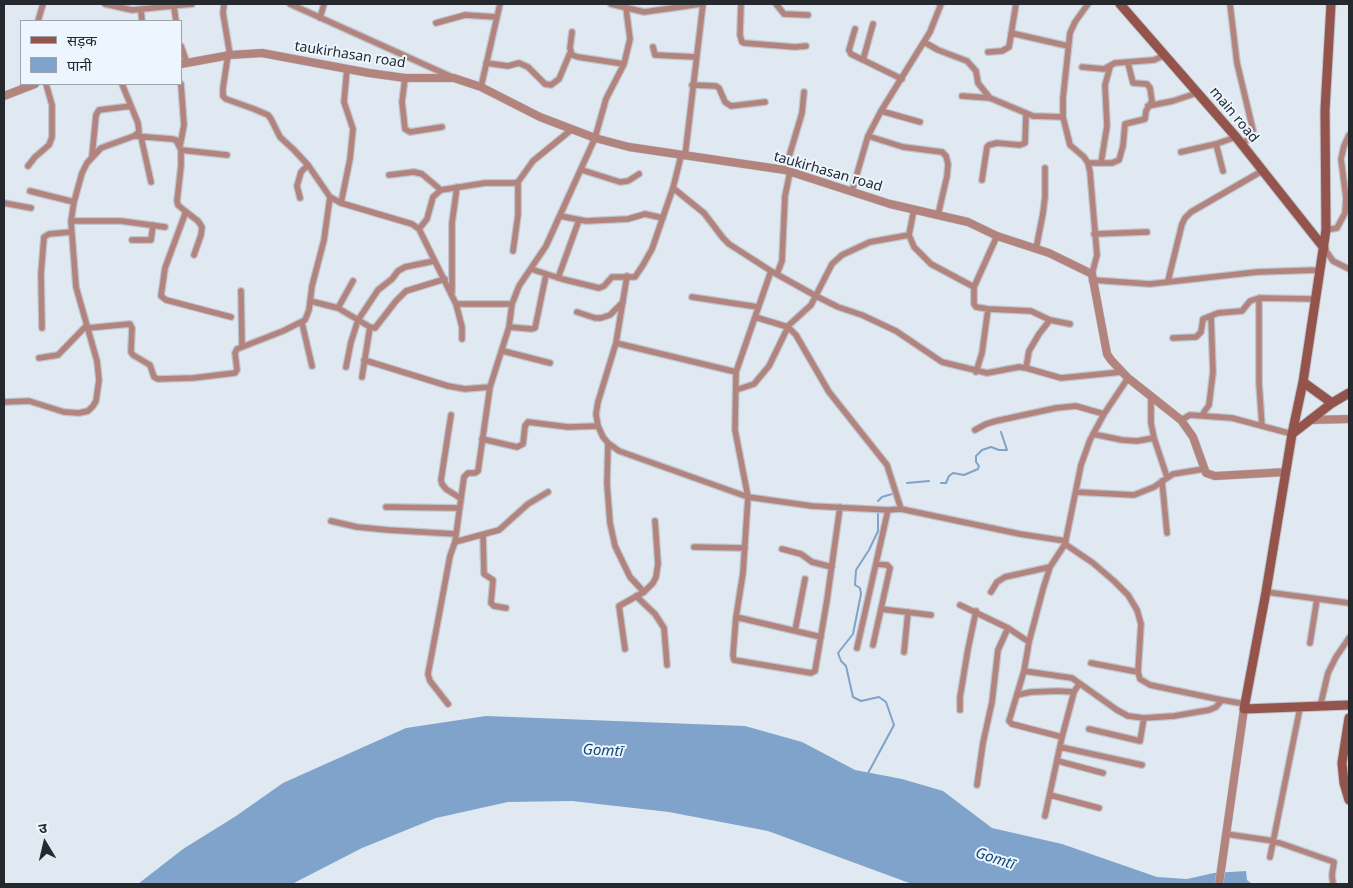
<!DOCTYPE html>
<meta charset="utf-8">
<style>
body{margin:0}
#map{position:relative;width:1353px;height:888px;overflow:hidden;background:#e0e8f1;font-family:"Noto Sans","Noto Sans Devanagari",sans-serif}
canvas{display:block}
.frame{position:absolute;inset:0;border:5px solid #25282c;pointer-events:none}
.legend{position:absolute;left:20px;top:20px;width:162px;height:65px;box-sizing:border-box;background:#edf5fe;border:1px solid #9da3aa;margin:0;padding:6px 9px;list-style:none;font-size:15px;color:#25282c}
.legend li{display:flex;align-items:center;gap:10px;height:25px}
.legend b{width:25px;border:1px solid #9da3aa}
.north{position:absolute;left:20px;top:818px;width:50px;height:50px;-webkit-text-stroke:4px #edf5fe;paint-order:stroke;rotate:351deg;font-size:14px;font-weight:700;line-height:20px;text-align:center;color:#25282c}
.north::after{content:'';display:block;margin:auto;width:18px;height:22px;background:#25282c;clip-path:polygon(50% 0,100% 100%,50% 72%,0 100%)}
</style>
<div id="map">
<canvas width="1353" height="888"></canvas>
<div class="frame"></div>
<ul class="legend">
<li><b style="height:6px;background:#95544b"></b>सड़क</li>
<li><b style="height:14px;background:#7fa3cb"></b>पानी</li>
</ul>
<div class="north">उ</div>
</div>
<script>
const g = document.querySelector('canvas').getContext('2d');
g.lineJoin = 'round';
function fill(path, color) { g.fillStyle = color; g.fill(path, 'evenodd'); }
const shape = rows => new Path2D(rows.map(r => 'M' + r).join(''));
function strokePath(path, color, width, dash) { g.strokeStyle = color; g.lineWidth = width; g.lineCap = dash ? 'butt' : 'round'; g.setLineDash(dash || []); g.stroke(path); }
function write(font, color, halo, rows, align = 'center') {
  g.font = font + ' "Noto Sans",sans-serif'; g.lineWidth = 4; g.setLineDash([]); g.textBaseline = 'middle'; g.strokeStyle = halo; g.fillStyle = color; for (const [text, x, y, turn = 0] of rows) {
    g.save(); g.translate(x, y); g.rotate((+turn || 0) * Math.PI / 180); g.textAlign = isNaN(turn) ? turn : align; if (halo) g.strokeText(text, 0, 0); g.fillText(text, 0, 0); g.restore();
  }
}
const water = shape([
 [486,716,745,726,802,742,855,770,902,779,943,791,992,828,1062,844,1157,877,1187,879,1214,873,1246,871,1247,880,1252,884,912,884,768,831,669,812,572,801,508,802,436,818,362,848,292,884,138,884,183,849,236,816,283,783,406,728]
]);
const stream = shape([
 [907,483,929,481],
 [941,483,946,483,949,476,953,473,964,475,978,469,979,466,976,462,976,456,982,450,991,447,999,450,1007,450,1001,432],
 [878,501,882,497,892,494],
 [867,775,894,725,886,702,879,697,861,701,853,697,846,666,841,661,838,653,853,634,861,594,860,588,855,585,856,570,869,550,878,531,878,513]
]);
const minor = shape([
 [105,4,132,10,192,4],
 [224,4,223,13,230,55],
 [290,4,452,77],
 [611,4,644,12,701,4],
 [741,4,740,35,742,42,744,43,795,47,806,46],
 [776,4,784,14,808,15],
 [1088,4,1075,22,1070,33,1063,98,1063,117,1070,145,1084,157,1088,163,1090,172,1097,255,1092,274],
 [1230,4,1237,63,1253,130,1251,137,1242,144],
 [174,7,176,21],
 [141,10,142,21],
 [320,18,324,4],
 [38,21,43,4],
 [436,23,465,15,496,17],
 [855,29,849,50,851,54,902,79],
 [572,32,570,48,572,55,578,57,624,64],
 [1011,33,1068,46],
 [924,42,938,50,967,61,976,71,978,83,990,98],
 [181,46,187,63],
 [653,47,655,55,696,57],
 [988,52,1002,51,1009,47,1016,4],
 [228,55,223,88,223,96,226,99,254,109,268,115,271,119,280,137,294,150,308,165,330,197,341,203,412,224,419,229,456,304,462,327,462,339],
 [863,60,873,24],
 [486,63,508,66,519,63,528,67,545,84,551,85,559,79,570,53],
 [1082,67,1104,69,1115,63,1154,60,1165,55],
 [405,78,402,102,405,129,410,132,442,127],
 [692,85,716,86,719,88,725,102,731,106,765,102],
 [481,87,500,4],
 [962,96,990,98,1033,116,1063,117],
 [1148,106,1173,101,1197,93],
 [881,111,920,122],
 [134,136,172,139,176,140,181,150,181,166,177,201,178,205,185,211,185,214,165,268,161,296,166,300,231,317],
 [868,136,903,147,942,152,946,156,948,164,947,176,938,215],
 [141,137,151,182],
 [1216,144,1223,171],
 [180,146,184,125,181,84],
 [181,150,227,155],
 [1181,152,1216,144,1236,137],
 [92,156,96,115,99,110,131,106],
 [685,156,703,4],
 [1088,163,1112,163,1119,160,1123,146,1125,124,1145,119,1146,111,1152,101,1150,88,1147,84,1133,83,1128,63],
 [1101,163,1107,126,1105,85,1110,67],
 [28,166,35,157,49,145,52,137,52,105,46,84],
 [582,170,620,182,628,181,639,174],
 [785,170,802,113,804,92],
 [389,175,414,172,422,174,441,190],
 [982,180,987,147,989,145,997,143,1020,145,1025,143,1026,114],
 [673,188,704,213,723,238,729,244,771,271,816,296,838,307,862,315,896,331,942,362,987,373,1019,367,1026,368,1061,378,1122,372],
 [30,191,74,202],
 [852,191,868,136,881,111,930,32,941,4],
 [300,198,297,186,301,172,308,165],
 [4,203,31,208],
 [341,203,350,159,353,129,344,102,347,69],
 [914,209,909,235,914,247,931,264,974,287],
 [185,211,198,221,202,227,201,235,194,255],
 [560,216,586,221,628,219,645,214,663,218],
 [71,221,121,221,165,227],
 [419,229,427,219,433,197,441,190,485,183,514,183,518,182,533,161,571,130],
 [1326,230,1337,228,1345,213,1346,198,1341,159,1344,146,1349,135],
 [1094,234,1147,232],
 [997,236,974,287,974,304,976,307,988,309,1031,311,1050,320,1070,324],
 [132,240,151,240,153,225],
 [1324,248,1333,261,1349,269],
 [1036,249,1043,213,1045,197,1045,168],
 [513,251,518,215,518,182],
 [531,269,562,279,599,288,604,286,612,277,635,277,643,265,652,249,673,188,681,156],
 [771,271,736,372,735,430,748,497,743,573,736,617,733,655,734,660,811,673,815,671,827,600,840,507],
 [777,274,782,261,785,196,790,172],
 [627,276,616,343,598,402,596,414,598,426,603,437,608,443,619,451,748,497,812,506,888,510,901,509,1020,534,1066,541],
 [558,278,579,220],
 [1092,280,1150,284,1257,272,1319,270],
 [1168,281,1182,224,1185,218,1191,212,1262,171],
 [241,291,242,346],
 [452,292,452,223,457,187],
 [692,297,758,307],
 [1259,298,1259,383,1262,426],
 [310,301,338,308,370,327,375,328,396,301,406,291,445,279],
 [456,304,512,304],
 [338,308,353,281],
 [577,312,595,318,601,318,610,315,623,302],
 [755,317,788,327,796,335,829,392,887,465,901,509],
 [302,323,312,366],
 [509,327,532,329,535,328,546,275],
 [42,328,41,274,44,237,49,234,71,232],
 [88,328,130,324,132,328,131,352,133,355,150,365,154,377,158,379,193,378,235,373,237,370,235,353,237,349,283,331,305,320,309,310,312,286,324,240,330,197],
 [1173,338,1196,337,1201,332,1203,319,1218,313,1242,311,1250,301,1259,298,1315,299],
 [616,343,736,372],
 [503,351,550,363],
 [39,358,58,355,87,325],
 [364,360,448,386,465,389,490,387],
 [346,367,351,342,358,320,378,290,392,279,398,271,405,267,434,261],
 [1026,368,1029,351,1039,334,1050,320],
 [976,372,982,353,988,309],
 [362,377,370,327],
 [736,390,754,384,769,366,789,325,811,305,832,264,842,255,870,242,909,235],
 [1151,396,1151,423,1154,438,1167,477],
 [4,402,29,401,64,412,79,413,88,411,93,406,96,401,99,380,97,361,76,287,71,221,74,202,82,173,87,163,101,148,134,136,139,132,138,123,122,84],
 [451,415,441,480,442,484,446,489,460,498],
 [1202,415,1209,405,1213,372,1211,316],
 [1181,420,1190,415,1232,418,1292,434],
 [975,430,986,424,996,421,1056,408,1076,406,1104,414],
 [1093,434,1122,440,1137,441,1154,438],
 [482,439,517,447,523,444,525,426,528,422,568,427,598,426],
 [608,443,607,484,610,523,615,546,630,577,644,592],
 [1162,481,1167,533],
 [1076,492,1134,495,1154,487,1173,474,1204,469],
 [386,507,459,508],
 [331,521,357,527,388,530,456,534],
 [483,535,484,574,493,580,491,603,494,606,506,608],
 [455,542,499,530,528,504,548,492],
 [1065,544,1093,563,1114,581,1128,595,1137,610,1141,624,1138,672,1140,679,1150,685,1222,700,1245,704],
 [694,547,745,548],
 [782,549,801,554,812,562,832,567],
 [991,592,997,582,1005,577,1050,567],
 [1266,592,1349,603],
 [636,596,655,614,664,628,667,665],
 [960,605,1008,628,1029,642],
 [881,609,931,615],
 [736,617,821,637],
 [795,631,805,579],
 [1310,643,1317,599],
 [873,645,890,568,887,565,876,564],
 [857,648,888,510],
 [625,649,619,606,644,592,653,583,656,577,658,564,655,521],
 [904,652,908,612],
 [1091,663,1138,672],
 [1024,671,1072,678,1117,710,1128,716,1144,718,1174,716,1209,710,1216,707,1222,700],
 [1017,695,1031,692,1058,691,1074,692],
 [448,704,430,681,428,674,450,556,455,542,464,477,468,473,475,473,478,471,490,387,509,327,512,304,519,286,546,246,595,138,606,99,624,64,630,39,626,8],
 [1320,707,1328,673,1336,657,1349,638],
 [960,710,960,697,968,649,976,611],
 [1089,729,1140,741,1144,718],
 [1062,737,1012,724,1009,721,1024,671,1029,642,1043,589,1050,567,1065,544,1081,465,1090,440,1104,414,1128,378],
 [1060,747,1142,765],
 [1058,761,1103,773],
 [977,785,983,743,992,702,998,650,1008,628],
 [1050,795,1099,808],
 [1045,816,1062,737,1074,692,1079,684],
 [1226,834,1274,841,1334,862,1332,875,1333,884],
 [1270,857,1300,708]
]);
const tertiary = shape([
 [181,64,230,55,262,53,369,73,405,78,454,78,481,87,540,117,595,138,629,147,785,170,890,204,968,222,997,236,1049,253,1092,274,1107,354,1111,360,1128,378,1181,420,1193,437,1206,473,1215,476,1286,472],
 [4,96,35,84],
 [1310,420,1349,419],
 [1219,884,1244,709]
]);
const secondary = shape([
 [1120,4,1236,137,1324,248],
 [1331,4,1325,110,1326,230,1303,382,1292,434,1266,592,1244,709,1349,705],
 [1303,382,1332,403],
 [1292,434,1332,403,1349,393],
 [1349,718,1342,763,1344,783,1349,800]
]);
const streetNames = [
 ["taukirhasan road",350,55,9],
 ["main road",1234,115,50],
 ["taukirhasan road",828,172,16]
];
const waterNames = [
 ["Gomtī",603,751,3],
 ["Gomtī",995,859,18]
];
fill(water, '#7fa3cb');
strokePath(stream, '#7fa3cb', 2);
strokePath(minor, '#bec5ce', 8);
strokePath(tertiary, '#bec5ce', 9);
strokePath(secondary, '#bec5ce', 11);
strokePath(minor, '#b2847d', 5.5);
strokePath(tertiary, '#b2847d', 8);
strokePath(secondary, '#95544b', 9);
write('14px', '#25282c', '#edf5fe', streetNames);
write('italic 15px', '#104677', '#edf5fe', waterNames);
</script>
